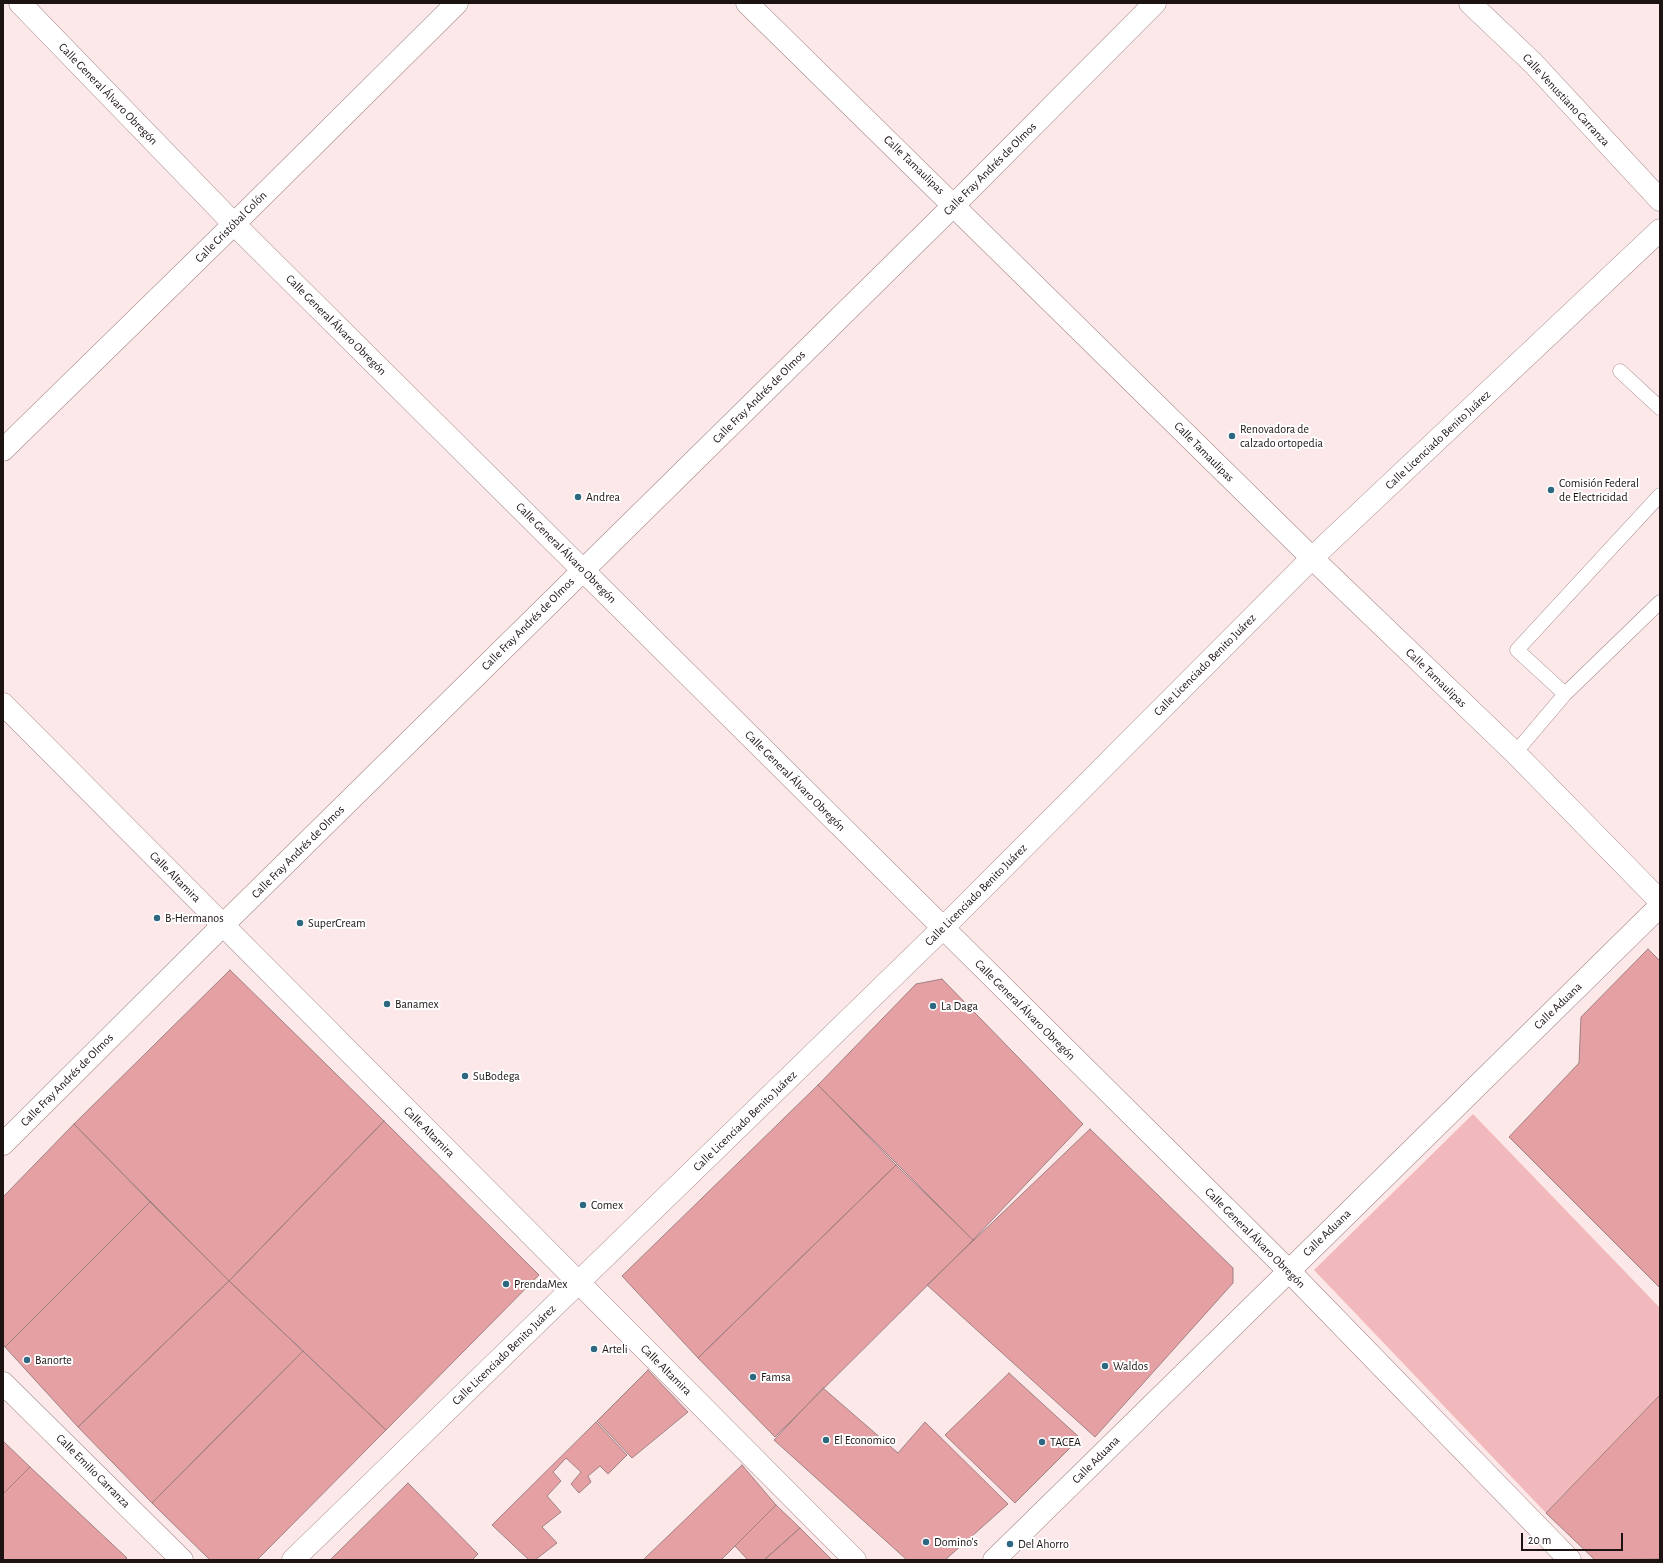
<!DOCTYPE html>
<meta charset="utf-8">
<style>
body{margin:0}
#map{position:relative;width:1663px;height:1563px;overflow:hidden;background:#fde8e9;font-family:"Alegreya Sans",sans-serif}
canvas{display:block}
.frame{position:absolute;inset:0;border:4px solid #1e1313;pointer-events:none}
.scale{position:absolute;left:1521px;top:1533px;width:102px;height:18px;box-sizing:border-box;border:2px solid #1e1313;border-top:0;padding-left:5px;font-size:12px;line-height:14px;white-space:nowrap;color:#1e1313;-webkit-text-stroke:3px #fff;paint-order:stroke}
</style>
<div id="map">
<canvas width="1663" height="1563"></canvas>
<div class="frame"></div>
<div class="scale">20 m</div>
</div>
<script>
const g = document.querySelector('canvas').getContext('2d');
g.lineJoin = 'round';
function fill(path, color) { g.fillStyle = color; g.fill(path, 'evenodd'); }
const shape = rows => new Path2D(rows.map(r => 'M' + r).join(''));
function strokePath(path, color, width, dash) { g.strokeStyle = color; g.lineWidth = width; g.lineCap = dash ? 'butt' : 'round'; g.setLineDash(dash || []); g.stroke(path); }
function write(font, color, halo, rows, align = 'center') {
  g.font = font + ' "Alegreya Sans",sans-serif'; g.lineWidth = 4; g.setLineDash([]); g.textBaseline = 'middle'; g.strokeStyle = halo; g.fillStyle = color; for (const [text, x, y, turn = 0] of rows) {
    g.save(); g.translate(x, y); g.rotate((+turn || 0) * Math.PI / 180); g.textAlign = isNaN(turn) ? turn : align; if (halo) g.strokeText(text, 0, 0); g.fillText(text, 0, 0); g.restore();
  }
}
const green = shape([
 [1473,1114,1660,1308,1660,1395,1546,1513,1314,1270]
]);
const building = shape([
 [1648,949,1660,961,1660,1288,1509,1137,1579,1063,1581,1017,1648,949],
 [230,970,384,1121,229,1281,74,1124,230,970],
 [942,979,1083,1124,973,1240,818,1085,916,984,942,979],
 [818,1085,896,1165,698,1358,622,1276,818,1085],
 [384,1121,539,1275,386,1430,229,1281,384,1121],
 [74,1124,150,1202,5,1347,3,1345,3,1197,74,1124],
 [1090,1129,1233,1268,1233,1283,1095,1437,927,1285,1090,1129],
 [896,1165,973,1240,775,1437,698,1358,896,1165],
 [150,1202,229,1281,78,1427,5,1347,150,1202],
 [229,1281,303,1351,152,1503,78,1427,229,1281],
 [303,1351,386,1430,257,1560,210,1560,152,1503,303,1351],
 [648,1370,688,1412,632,1458,597,1421,648,1370],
 [1009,1373,1080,1438,1015,1503,945,1435,1009,1373],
 [823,1388,898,1453,925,1422,1008,1504,945,1560,907,1560,774,1440,823,1388],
 [1660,1395,1660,1559,1595,1560,1546,1513,1660,1395],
 [596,1422,627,1455,608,1474,600,1466,588,1476,591,1482,579,1493,571,1484,581,1472,566,1458,553,1472,561,1481,547,1496,561,1512,542,1527,557,1543,535,1560,529,1560,492,1525,596,1422],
 [3,1441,30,1467,3,1494,3,1441],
 [742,1465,776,1505,721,1560,643,1560,742,1465],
 [30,1467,127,1558,124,1560,3,1560,3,1494,30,1467],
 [408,1483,478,1554,472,1560,330,1560,408,1483],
 [776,1505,800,1528,764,1560,748,1560,735,1546,776,1505],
 [800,1528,832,1560,764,1560,800,1528]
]);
const service = shape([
 [1620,371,1660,408],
 [1565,694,1517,650,1660,495],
 [1515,753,1565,694,1660,602]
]);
const minor = shape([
 [747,3,1312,558,1515,753,1660,901],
 [1470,3,1533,63,1660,200],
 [943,928,1312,558,1660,230],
 [3,1144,223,925],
 [1289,1271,1660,906],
 [3,1383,182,1560]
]);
const tertiary = shape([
 [293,1560,943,928],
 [994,1560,1289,1271]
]);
const secondary = shape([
 [20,3,234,224,1289,1271,1570,1560],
 [3,450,234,224,457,3],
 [3,704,855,1560],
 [223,925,954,205,1155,3]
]);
const markers = [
 [1232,436,4,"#2d6880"],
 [1551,490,4,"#2d6880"],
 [578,497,4,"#2d6880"],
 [157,918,4,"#2d6880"],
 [300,923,4,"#2d6880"],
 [387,1004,4,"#2d6880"],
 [933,1006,4,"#2d6880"],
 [465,1076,4,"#2d6880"],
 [583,1205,4,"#2d6880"],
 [506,1284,4,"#2d6880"],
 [594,1349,4,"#2d6880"],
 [27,1360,4,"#2d6880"],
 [1105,1366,4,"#2d6880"],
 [753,1377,4,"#2d6880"],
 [826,1440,4,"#2d6880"],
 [1042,1442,4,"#2d6880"],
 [926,1542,4,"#2d6880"],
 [1010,1544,4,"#2d6880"]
];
const streetNames = [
 ["Calle General Álvaro Obregón",108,94,46],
 ["Calle Venustiano Carranza",1566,100,47],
 ["Calle Tamaulipas",914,165,44],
 ["Calle Fray Andrés de Olmos",990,169,-45],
 ["Calle Cristóbal Colón",231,227,-45],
 ["Calle General Álvaro Obregón",336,325,45],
 ["Calle Fray Andrés de Olmos",759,397,-45],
 ["Calle Licenciado Benito Juárez",1438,440,-43],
 ["Calle Tamaulipas",1204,452,45],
 ["Calle General Álvaro Obregón",566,553,45],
 ["Calle Fray Andrés de Olmos",528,624,-45],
 ["Calle Licenciado Benito Juárez",1205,665,-45],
 ["Calle Tamaulipas",1436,678,44],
 ["Calle General Álvaro Obregón",795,781,45],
 ["Calle Fray Andrés de Olmos",298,852,-45],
 ["Calle Altamira",175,877,45],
 ["Calle Licenciado Benito Juárez",976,895,-45],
 ["Calle Aduana",1558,1006,-44],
 ["Calle General Álvaro Obregón",1025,1010,45],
 ["Calle Fray Andrés de Olmos",67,1080,-45],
 ["Calle Licenciado Benito Juárez",745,1121,-44],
 ["Calle Altamira",429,1132,45],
 ["Calle Aduana",1327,1233,-44],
 ["Calle General Álvaro Obregón",1255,1238,45],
 ["Calle Licenciado Benito Juárez",504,1355,-44],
 ["Calle Altamira",666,1370,45],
 ["Calle Aduana",1096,1460,-45],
 ["Calle Emilio Carranza",93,1471,45]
];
const poiNames = [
 ["Renovadora de",1240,429],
 ["calzado ortopedia",1240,443],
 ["Comisión Federal",1559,483],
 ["de Electricidad",1559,497],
 ["Andrea",586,497],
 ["B-Hermanos",165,918],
 ["SuperCream",308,923],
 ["Banamex",395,1004],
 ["La Daga",941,1006],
 ["SuBodega",473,1076],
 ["Comex",591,1205],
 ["PrendaMex",514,1284],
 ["Arteli",602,1349],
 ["Banorte",35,1360],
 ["Waldos",1113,1366],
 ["Famsa",761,1377],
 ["El Economico",834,1440],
 ["TACEA",1050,1442],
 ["Domino's",934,1542],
 ["Del Ahorro",1018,1544]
];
fill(green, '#f1b9bb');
fill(building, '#e4a0a3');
strokePath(building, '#a08182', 1);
strokePath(service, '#a58586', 15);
strokePath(minor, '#a58586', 23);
strokePath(tertiary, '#a58586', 23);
strokePath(secondary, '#a58586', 23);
strokePath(service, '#fff', 14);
strokePath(minor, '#fff', 22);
strokePath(tertiary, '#fff', 22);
strokePath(secondary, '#fff', 22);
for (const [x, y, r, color] of markers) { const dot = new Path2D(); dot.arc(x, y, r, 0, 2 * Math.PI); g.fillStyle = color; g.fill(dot); strokePath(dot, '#fff', 1.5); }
write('12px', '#1e1313', '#fff', streetNames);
write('12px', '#1e1313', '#fff', poiNames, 'left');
</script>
